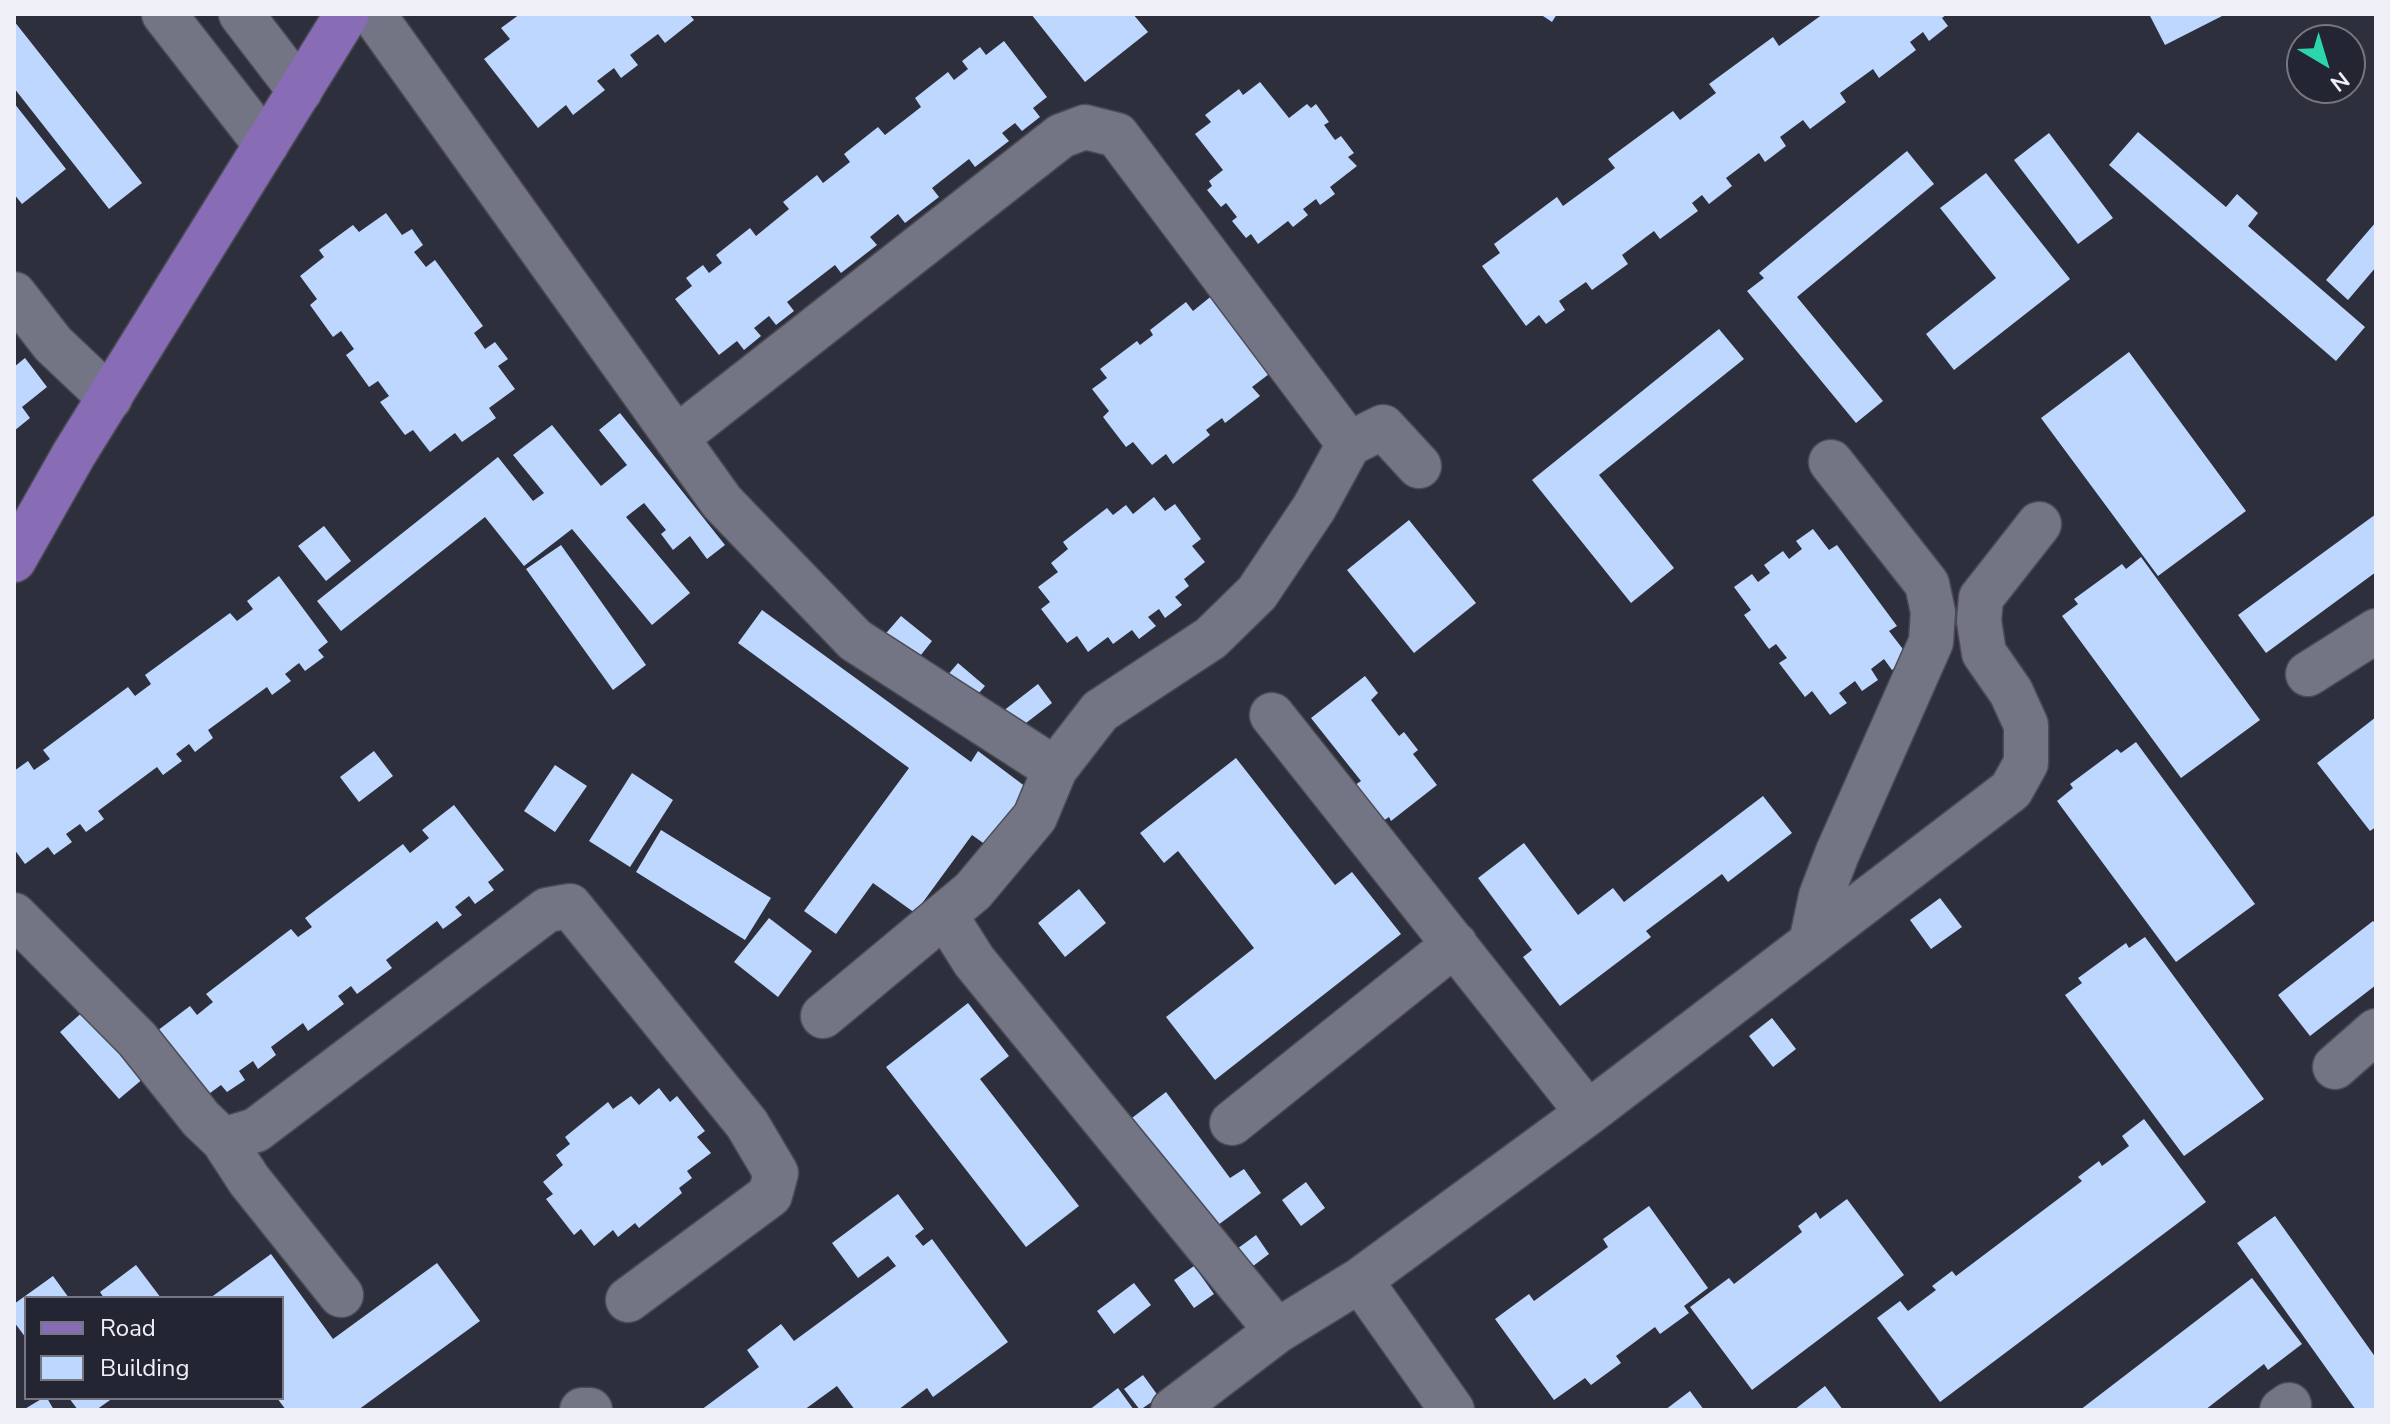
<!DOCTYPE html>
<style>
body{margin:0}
#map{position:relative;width:2390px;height:1424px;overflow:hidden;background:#2e2f3c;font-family:"Nunito Sans",sans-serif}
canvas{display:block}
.frame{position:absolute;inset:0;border:16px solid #eeeff7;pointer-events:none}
.legend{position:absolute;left:24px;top:1296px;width:260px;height:104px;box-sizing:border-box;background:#242532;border:2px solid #757681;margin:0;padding:10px 14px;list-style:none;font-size:24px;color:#eeeff7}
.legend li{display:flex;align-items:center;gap:16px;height:40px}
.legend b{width:40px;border:2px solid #757681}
.north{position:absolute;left:2286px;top:24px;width:80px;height:80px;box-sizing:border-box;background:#242532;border:2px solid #757681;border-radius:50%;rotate:142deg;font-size:22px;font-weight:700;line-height:32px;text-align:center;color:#eeeff7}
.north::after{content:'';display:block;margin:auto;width:28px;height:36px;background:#2cd5ab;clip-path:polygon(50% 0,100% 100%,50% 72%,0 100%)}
</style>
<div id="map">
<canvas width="2390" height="1424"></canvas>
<div class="frame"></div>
<ul class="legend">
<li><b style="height:10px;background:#886cb5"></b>Road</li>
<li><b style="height:22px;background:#bdd7fe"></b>Building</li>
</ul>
<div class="north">N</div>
</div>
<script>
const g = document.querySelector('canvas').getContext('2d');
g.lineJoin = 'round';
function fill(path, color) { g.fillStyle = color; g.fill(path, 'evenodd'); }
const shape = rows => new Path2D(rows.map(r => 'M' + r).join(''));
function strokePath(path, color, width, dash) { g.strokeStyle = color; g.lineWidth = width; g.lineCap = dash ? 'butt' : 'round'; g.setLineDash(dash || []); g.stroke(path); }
const building = shape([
 [520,14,689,14,694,20,665,43,658,34,630,55,638,65,621,78,614,68,597,81,605,90,573,115,566,105,538,128,484,59,510,39,501,28],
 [1031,14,1133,14,1148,32,1085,82],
 [1540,14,1557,14,1552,22],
 [1823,14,1947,14,1942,18,1948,26,1929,41,1923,32,1910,42,1916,50,1879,78,1873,69,1840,93,1846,102,1810,129,1803,120,1780,137,1786,146,1765,162,1759,153,1726,178,1732,186,1709,204,1702,195,1692,203,1698,211,1660,239,1654,231,1622,255,1628,264,1592,290,1586,282,1559,301,1565,310,1546,324,1539,315,1526,326,1482,266,1500,253,1494,244,1557,197,1563,206,1615,168,1608,159,1673,111,1680,120,1716,93,1709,84,1773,37,1779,46],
 [2149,14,2226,14,2165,45],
 [14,21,142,183,109,209,14,88],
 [1004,41,1047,97,1033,108,1040,117,1022,131,1015,123,1002,133,1009,141,975,167,969,159,932,188,939,197,905,223,898,214,870,237,877,245,841,273,835,265,787,302,794,311,776,325,769,316,754,328,761,336,744,350,737,341,719,355,675,299,692,286,686,278,703,265,709,273,722,263,716,255,750,228,756,236,789,209,783,202,817,175,823,183,850,162,844,154,878,127,885,135,921,107,915,98,948,72,954,80,968,69,962,61,980,47,986,55],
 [1260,82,1289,118,1307,104,1311,108,1316,104,1329,122,1324,125,1335,140,1341,136,1354,153,1348,157,1357,166,1330,187,1335,194,1320,205,1316,199,1303,209,1308,215,1293,227,1288,221,1258,244,1251,234,1246,238,1232,221,1237,217,1226,203,1221,207,1207,190,1212,186,1209,181,1223,170,1195,134,1211,122,1205,115,1239,89,1243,95],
 [14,103,66,169,22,204,14,194],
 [2138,132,2226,207,2237,194,2258,213,2248,226,2365,327,2336,361,2109,165],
 [2049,133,2113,218,2078,244,2014,160],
 [1907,151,1934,184,1797,297,1883,401,1856,423,1747,291,1764,278,1759,273],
 [1986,173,2070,279,1954,370,1926,334,1996,278,1940,208],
 [386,213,402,235,412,229,423,245,414,252,426,267,435,260,483,326,474,333,485,349,495,342,508,359,498,366,515,389,489,408,496,418,462,442,455,433,430,452,413,430,405,435,380,402,389,396,378,381,369,387,346,355,354,349,341,331,333,337,310,305,317,299,300,276,324,257,319,250,353,225,359,232],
 [2376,222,2376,267,2348,300,2326,280],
 [1214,294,1273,371,1252,387,1260,396,1225,423,1222,418,1206,430,1210,435,1173,464,1166,454,1152,465,1133,442,1126,447,1103,417,1109,411,1092,389,1107,378,1100,369,1137,341,1140,345,1153,335,1150,330,1186,302,1193,311],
 [1719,329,1744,359,1599,475,1674,568,1631,603,1532,480],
 [2129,352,2246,511,2158,576,2041,418],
 [25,358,47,387,22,407,30,418,14,431,14,367],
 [620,413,725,545,707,559,690,536,673,550,661,534,666,530,644,503,626,517,690,593,652,625,572,529,524,566,485,517,341,631,317,601,498,457,533,501,544,493,513,455,552,425,601,486,627,465,599,430],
 [1154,497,1165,511,1175,504,1201,539,1192,546,1205,562,1184,579,1189,586,1175,597,1182,605,1165,618,1159,609,1148,617,1156,626,1139,639,1132,630,1113,644,1108,637,1088,652,1077,636,1067,643,1041,609,1050,602,1038,587,1058,572,1051,563,1068,549,1063,542,1107,508,1113,515,1126,505,1133,514],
 [2376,514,2376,572,2266,653,2238,615],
 [1409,520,1476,603,1414,653,1347,570],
 [324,526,351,561,326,581,298,546],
 [1813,529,1829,550,1837,545,1897,626,1889,631,1909,657,1892,670,1884,659,1871,669,1878,680,1862,691,1855,681,1839,693,1847,703,1830,715,1812,691,1805,697,1779,663,1787,658,1776,644,1769,649,1744,615,1751,610,1734,587,1752,574,1758,582,1770,573,1764,565,1783,551,1789,559,1802,549,1796,541],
 [561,545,646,665,613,690,526,569],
 [2141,557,2260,720,2181,778,2062,616,2078,604,2074,599,2122,564,2126,569],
 [279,576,328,642,318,650,324,657,305,671,299,663,285,674,291,681,272,695,267,687,208,730,213,738,195,752,189,744,176,754,182,761,163,775,157,767,98,811,104,819,86,832,80,824,66,834,72,842,54,855,48,847,25,864,14,849,14,771,28,761,34,770,50,759,43,750,128,687,135,696,151,684,145,675,230,613,237,621,253,609,247,601],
 [762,610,971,762,978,751,1034,793,993,850,972,835,915,913,873,883,836,934,804,911,909,768,738,643],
 [901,616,932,641,913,665,881,639],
 [958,663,985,686,966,708,940,684],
 [1365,676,1378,693,1371,700,1399,736,1404,732,1418,750,1413,754,1437,785,1391,821,1389,817,1383,821,1355,785,1361,781,1311,718],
 [1038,684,1052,703,1013,733,998,715],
 [2376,717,2376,827,2370,831,2317,763],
 [2136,742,2255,904,2176,962,2057,801,2073,788,2070,784,2117,749,2121,753],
 [374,751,393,776,359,802,340,777],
 [1236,758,1335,885,1352,872,1401,934,1215,1080,1166,1017,1254,948,1178,851,1164,863,1140,833],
 [555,765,587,786,555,832,524,811],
 [632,773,673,800,630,867,589,841],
 [1763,796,1792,833,1728,882,1722,874,1646,931,1651,937,1560,1006,1523,957,1532,950,1478,878,1524,843,1578,915,1613,888,1624,902],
 [454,805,504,870,488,882,494,890,475,904,469,896,455,907,462,915,443,929,437,921,386,960,392,968,357,994,351,986,338,996,344,1004,308,1031,303,1023,271,1047,276,1055,258,1069,253,1061,239,1071,245,1080,227,1092,221,1085,206,1096,157,1031,190,1006,197,1015,213,1002,206,994,291,929,298,937,312,927,305,918,403,844,410,853,429,838,422,830],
 [661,830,771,898,745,940,636,872],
 [1079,889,1106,923,1065,957,1038,923],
 [1940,898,1962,927,1931,949,1910,920],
 [769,918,812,951,778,997,734,962],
 [2373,921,2376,924,2376,985,2310,1036,2278,995],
 [2145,937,2264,1099,2184,1156,2065,995,2082,983,2078,978,2126,943,2129,948],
 [968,1003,1009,1056,980,1079,1079,1206,1026,1247,886,1067],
 [85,1010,144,1078,119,1099,60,1032],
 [1772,1018,1796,1049,1773,1067,1749,1036],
 [659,1088,670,1102,677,1096,705,1131,697,1137,711,1153,687,1171,692,1178,679,1188,682,1193,639,1228,635,1223,618,1237,613,1230,594,1246,581,1229,574,1235,546,1199,553,1194,543,1182,563,1165,556,1155,570,1144,565,1137,608,1102,613,1109,631,1096,639,1105],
 [1166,1092,1230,1178,1244,1169,1261,1193,1210,1231,1128,1121],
 [2144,1119,2206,1202,1940,1402,1877,1318,1900,1301,1908,1311,1936,1290,1932,1286,1952,1271,1956,1276,2082,1181,2078,1177,2099,1161,2102,1166,2129,1146,2122,1136],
 [1306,1182,1325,1208,1301,1226,1282,1200],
 [898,1194,924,1229,915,1236,923,1246,932,1239,1008,1342,933,1397,927,1388,898,1410,855,1410,837,1386,804,1410,701,1410,759,1367,747,1350,781,1324,794,1341,896,1266,888,1256,858,1278,832,1243],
 [1847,1199,1904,1275,1752,1390,1690,1307,1729,1278,1734,1284,1802,1232,1798,1226,1816,1212,1820,1219],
 [1649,1206,1708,1288,1684,1306,1689,1313,1660,1334,1655,1327,1616,1356,1621,1363,1591,1385,1585,1378,1554,1400,1495,1319,1529,1294,1534,1301,1608,1247,1603,1239],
 [2275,1216,2376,1358,2376,1410,2356,1410,2237,1243],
 [1256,1235,1269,1254,1244,1273,1230,1254],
 [271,1254,333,1339,437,1263,480,1321,358,1410,286,1410,277,1398,282,1398,282,1298,210,1298],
 [136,1265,161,1298,104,1298,100,1292],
 [1194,1266,1214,1294,1194,1308,1174,1280],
 [53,1276,69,1298,26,1298,26,1338,14,1322,14,1304],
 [2252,1278,2302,1344,2268,1370,2264,1364,2205,1410,2080,1410],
 [1134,1283,1151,1305,1114,1334,1097,1311],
 [1143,1375,1159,1397,1140,1410,1124,1389],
 [1825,1386,1843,1410,1794,1410],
 [1118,1388,1134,1410,1089,1410],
 [1690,1391,1704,1410,1665,1410],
 [43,1398,47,1398,54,1410,23,1410],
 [69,1398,113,1398,96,1410,78,1410]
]);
const minor = shape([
 [164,14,266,145],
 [241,14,300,91],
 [373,14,722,502,855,640,1055,769],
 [14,294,53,344,110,398],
 [676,438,1061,136,1085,127,1117,135,1349,444,1314,508,1257,593,1211,638,1100,711,1055,769,1035,817,973,891,823,1016],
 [1349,444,1383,427,1419,466],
 [2308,674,2376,631],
 [1272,715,1588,1113],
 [14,915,137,1039,201,1119,223,1140,256,1130,547,910,570,906,747,1124,776,1173,770,1195,628,1300],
 [945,915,974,961,1277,1331],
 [1811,943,1821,896,1837,854,1931,642,1933,612,1927,584,1831,462],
 [2335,1067,2376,1031],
 [1232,1123,1455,944],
 [223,1140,249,1180,341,1295],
 [582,1410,590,1410],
 [1173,1410,1277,1331,1360,1280],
 [1452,1410,1360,1280,1588,1113,2011,790,2026,763,2026,725,2011,692,1984,653,1979,621,1981,598,2039,524],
 [2282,1410,2289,1405]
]);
const major = shape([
 [14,560,74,454,347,14]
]);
fill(building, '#bdd7fe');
strokePath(minor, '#4a4b56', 47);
strokePath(major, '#4a4b56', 47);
strokePath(minor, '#737584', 44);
strokePath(major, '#886cb5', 44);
</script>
